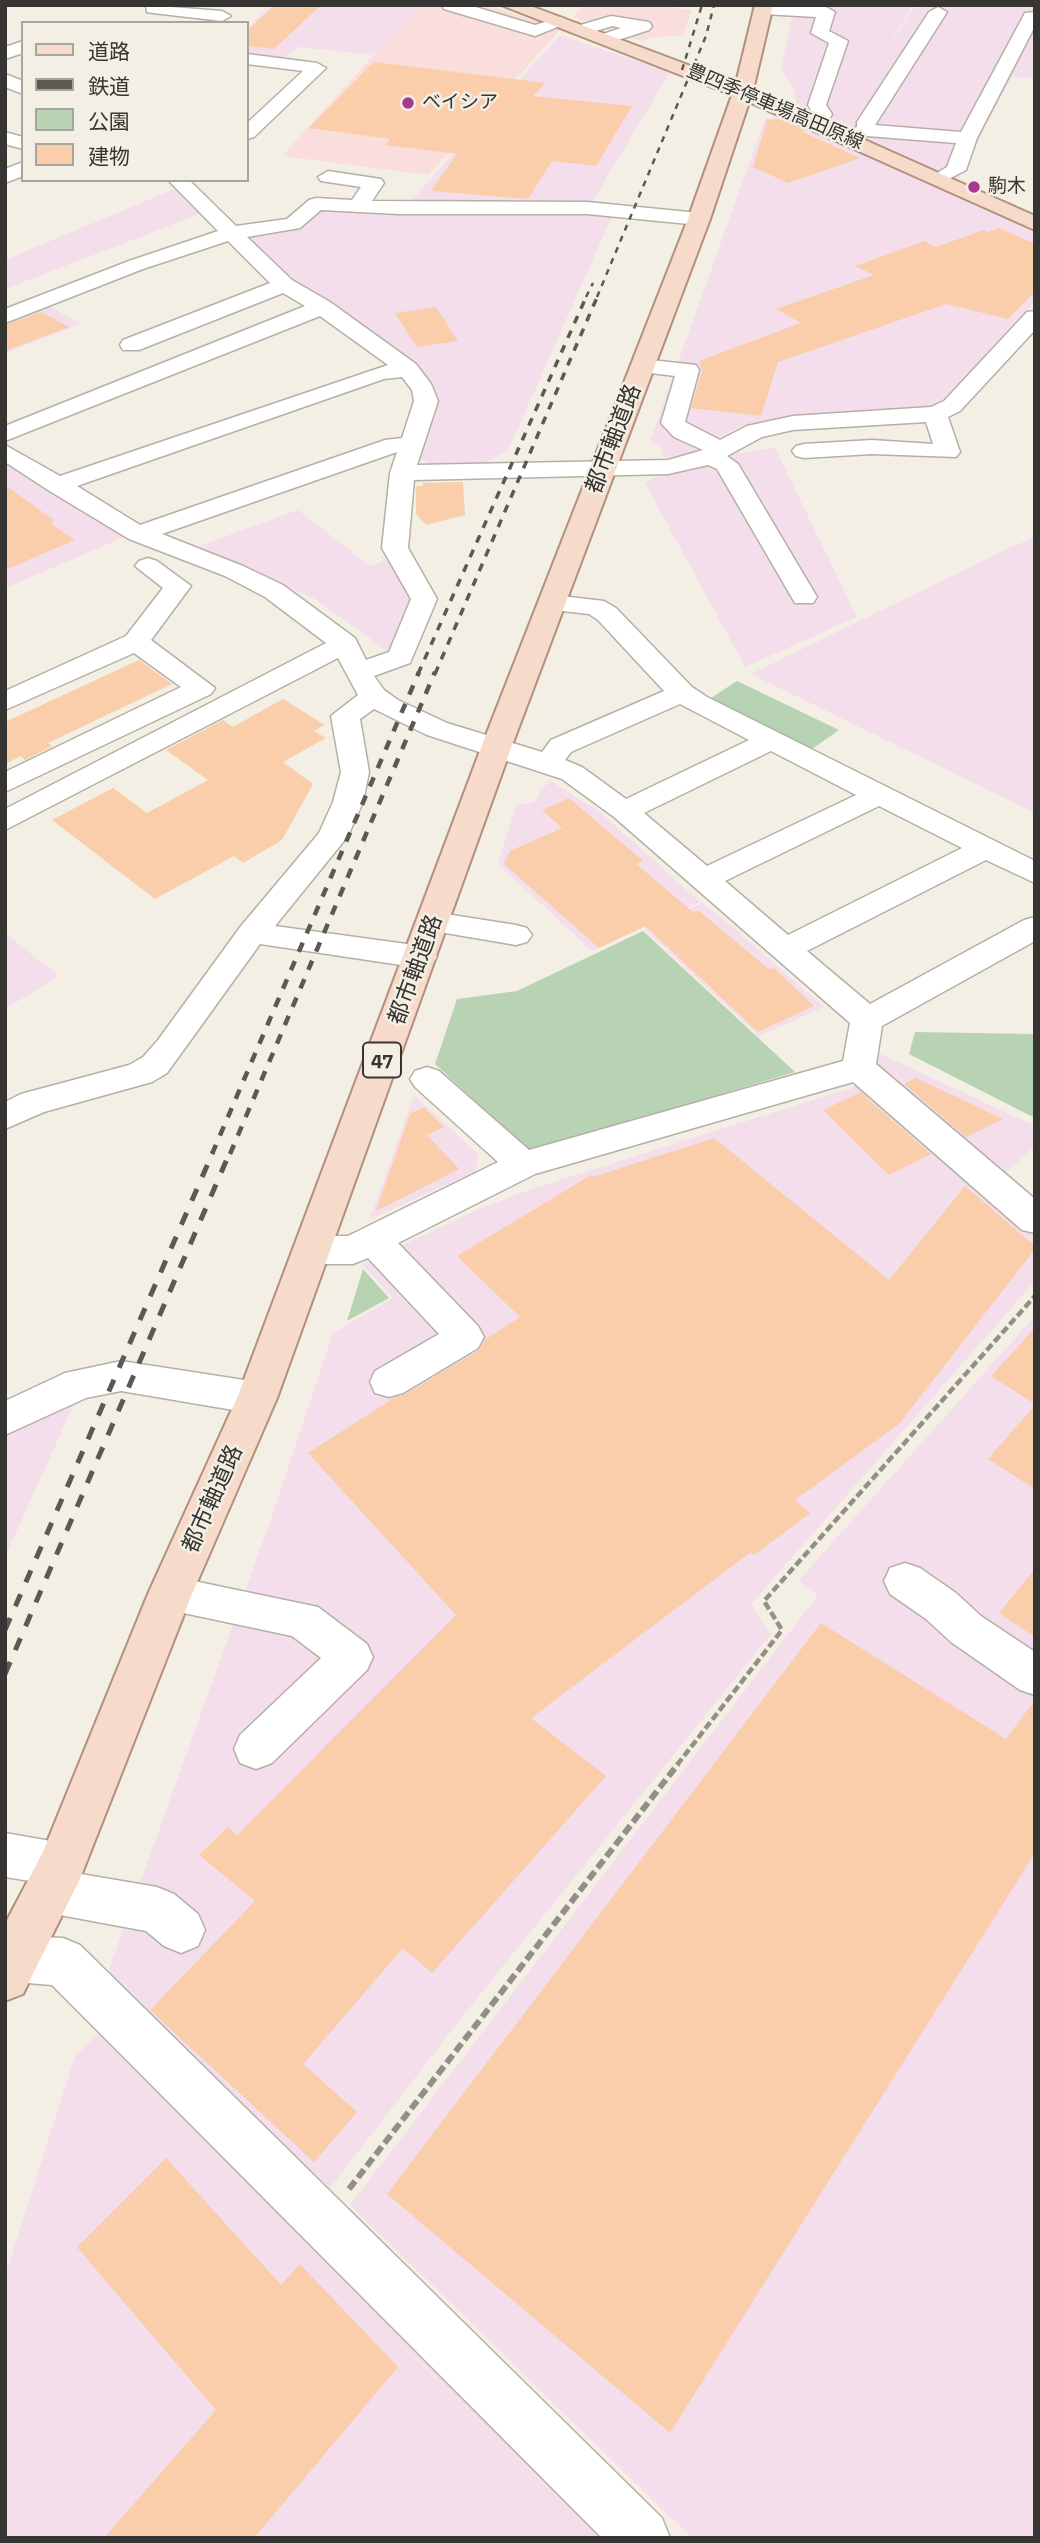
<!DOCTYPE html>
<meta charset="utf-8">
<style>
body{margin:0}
#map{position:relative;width:1040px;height:2543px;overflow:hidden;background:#f4efe4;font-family:"Zilla Slab","Noto Sans JP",serif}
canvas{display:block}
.frame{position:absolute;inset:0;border:7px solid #373531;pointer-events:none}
.legend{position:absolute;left:21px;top:21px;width:228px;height:161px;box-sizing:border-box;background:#f4efe4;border:2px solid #a8a59c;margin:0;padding:9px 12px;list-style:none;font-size:21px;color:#373531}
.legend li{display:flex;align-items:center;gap:14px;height:35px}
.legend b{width:35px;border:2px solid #a8a59c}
</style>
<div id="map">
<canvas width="1040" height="2543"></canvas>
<div class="frame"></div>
<ul class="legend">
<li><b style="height:9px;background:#f7dbca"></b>道路</li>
<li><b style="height:9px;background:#5c5954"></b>鉄道</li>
<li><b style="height:19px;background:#b7d3b3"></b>公園</li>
<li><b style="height:19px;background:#facdab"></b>建物</li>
</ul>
</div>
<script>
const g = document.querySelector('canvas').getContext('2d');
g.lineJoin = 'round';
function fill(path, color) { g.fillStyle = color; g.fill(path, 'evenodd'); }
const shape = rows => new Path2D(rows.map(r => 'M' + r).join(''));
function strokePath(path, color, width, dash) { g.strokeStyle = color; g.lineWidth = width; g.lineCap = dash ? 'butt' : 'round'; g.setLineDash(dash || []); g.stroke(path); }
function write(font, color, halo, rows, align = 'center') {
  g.font = font + ' "Zilla Slab","Noto Sans JP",serif'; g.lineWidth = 5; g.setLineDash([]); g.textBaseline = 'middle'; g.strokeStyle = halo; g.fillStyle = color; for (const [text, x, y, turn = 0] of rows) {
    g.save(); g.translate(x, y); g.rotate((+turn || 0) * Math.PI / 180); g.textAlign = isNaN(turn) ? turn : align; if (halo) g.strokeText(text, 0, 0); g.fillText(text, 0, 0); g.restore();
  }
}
const commercial = shape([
 [419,5,486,5,562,28,428,175,282,156],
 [584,5,656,5,692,10,683,36,652,37,642,42,573,17]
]);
const industrial = shape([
 [272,5,419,5,373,55,298,47,281,61,247,57,247,28],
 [794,5,913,5,876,67,915,5,1035,5,1035,79,1012,76,958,180,806,110,806,106,797,106,793,88,781,70],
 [560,35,670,72,590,205,409,203],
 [782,116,1035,232,1035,302,938,406,906,412,741,426,688,454,664,458,661,448,650,441,765,119],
 [174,189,200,214,5,289,5,260],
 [587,210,613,214,508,451,485,463,433,465,418,458,439,397,415,367,297,289,243,239,248,235,312,211],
 [49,306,81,324,5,353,5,322],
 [775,448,857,617,745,667,645,483,662,474,706,466,732,454],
 [5,460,129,535,5,588],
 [298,510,370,566,393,557,413,601,391,654,315,599,199,546],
 [1035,537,1035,813,751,674,1005,550],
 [549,780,599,811,700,902,592,951,498,864,516,805,534,803],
 [702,903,728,923,824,1007,759,1036,666,950,722,925,665,948,644,930],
 [5,933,59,976,5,1009],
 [876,1052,1035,1126,1035,1146,999,1179,877,1073],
 [860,1085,1035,1237,1035,1281,751,1604,771,1634,466,2012,330,2188,104,1983,271,1519,333,1333,393,1298,362,1264,481,1208,535,1188],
 [414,1095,479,1155,475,1172,370,1219],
 [1035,1316,1035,2538,692,2538,350,2205,818,1595,798,1581],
 [78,1395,5,1557,5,1431],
 [98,2034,442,2378,600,2538,5,2538,5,2276,75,2056]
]);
const green = shape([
 [737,681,839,730,812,749,711,698],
 [643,931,795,1072,530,1151,435,1064,457,999,517,991],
 [915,1032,1035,1034,1035,1118,909,1054],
 [363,1269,389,1298,347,1321]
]);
const building = shape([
 [275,5,321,5,274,49,247,46,247,31],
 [374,62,546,83,533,96,632,106,596,166,552,161,528,199,431,191,457,154,385,145,390,139,309,128],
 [780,119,804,130,803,132,860,158,788,183,753,167,767,120],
 [999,228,1035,244,1035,292,1008,319,946,304,778,362,761,416,691,408,702,371,699,361,801,323,776,309,874,275,855,266,925,241,936,247,984,230,988,232],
 [436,307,458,341,417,347,395,313],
 [41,312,69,327,5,351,5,325],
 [463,482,465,515,426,525,416,514,416,486,423,486,423,483],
 [5,485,55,521,50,523,75,540,5,570],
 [139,660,172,684,48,743,52,746,25,760,21,756,5,764,5,722],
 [283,699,325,725,314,731,326,738,283,762,313,784,282,840,243,863,234,856,155,899,52,820,113,788,147,813,208,780,166,750,223,720,233,727],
 [569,798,643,861,636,864,693,912,698,910,770,970,774,968,814,1006,758,1032,645,926,599,948,504,864,510,851,562,828,542,810],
 [916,1078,1003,1119,966,1137,904,1084],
 [861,1092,870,1101,931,1154,889,1175,823,1110],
 [424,1107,444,1127,427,1135,459,1169,376,1211,410,1114],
 [714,1138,889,1280,965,1186,1035,1246,1035,1249,899,1424,795,1500,810,1513,754,1555,751,1552,531,1718,606,1776,432,1973,403,1948,303,2064,357,2112,314,2162,150,2010,255,1901,199,1855,228,1827,237,1835,456,1615,308,1453,394,1398,404,1395,479,1350,486,1339,520,1317,457,1256,591,1175,593,1177],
 [1035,1328,1035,1404,991,1376],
 [1035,1405,1035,1489,988,1459],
 [1035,1569,1035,1637,999,1613],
 [821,1623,1006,1739,1035,1700,1035,1853,670,2433,387,2194],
 [166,2158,281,2285,300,2264,398,2367,254,2538,104,2538,216,2410,77,2247]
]);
const pathFar1 = shape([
 [677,1765,782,1630,764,1601,1035,1296]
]);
const path = shape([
 [349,2189,678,1764]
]);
const minor = shape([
 [146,5,222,11,231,16,222,21,153,13,147,12,146,5],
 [442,5,469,5,535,25,561,17,570,22,535,36,444,9,442,5],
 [759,5,826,7,835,12,829,31,848,41,826,105,832,114,830,118,809,126,800,120,812,112,808,105,829,43,811,33,816,17,764,14,755,9,759,5],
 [938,7,947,12,875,125,961,132,1025,13,1035,12,1035,26,977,138,966,170,937,185,927,179,947,167,956,143,867,136,846,142,836,136,839,132,857,127,857,122,929,12,938,7],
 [611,16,649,22,652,26,649,30,606,44,600,43,597,39,600,35,621,28,612,26,583,35,574,30,577,26,611,16],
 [23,41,23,53,5,59,5,47,23,41],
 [247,54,317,63,326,68,254,137,247,139,247,123,303,71,247,64,247,54],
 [5,74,23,81,23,94,5,87,5,74],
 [5,132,23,137,23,149,5,144,5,132],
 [23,162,23,176,5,183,5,169,23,162],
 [328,171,381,179,384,183,372,201,587,202,699,213,709,219,699,225,587,214,398,214,321,210,300,228,247,237,292,280,330,302,416,364,431,384,438,401,417,465,668,460,703,450,674,437,661,423,675,376,634,371,631,366,642,359,696,365,699,370,685,422,720,440,747,426,793,416,931,407,944,401,1027,312,1035,311,1035,330,960,411,948,417,960,452,956,457,872,454,804,458,796,456,792,451,796,446,804,444,872,440,933,444,926,422,793,430,762,437,727,456,738,464,817,597,813,603,795,603,717,469,708,465,668,474,414,480,408,548,437,599,410,663,374,676,384,690,398,700,447,723,542,752,551,740,664,691,598,620,589,614,544,609,540,603,544,597,553,595,604,601,616,608,692,687,707,697,1035,861,1035,883,986,860,807,951,870,1004,1024,920,1035,917,1035,941,882,1026,876,1064,1035,1199,1035,1233,1022,1230,853,1082,535,1174,398,1243,478,1326,484,1337,478,1348,403,1393,389,1397,375,1393,370,1382,375,1371,439,1334,368,1258,353,1264,311,1264,298,1260,293,1250,298,1240,311,1236,348,1236,498,1162,415,1087,410,1079,415,1071,427,1067,439,1071,529,1150,843,1061,850,1023,614,817,562,779,427,735,374,709,360,719,369,772,363,802,348,836,275,926,421,946,432,950,437,957,432,964,421,968,260,944,167,1073,152,1082,44,1112,5,1129,5,1102,21,1094,129,1065,143,1057,158,1040,241,926,319,833,333,802,341,772,331,716,358,695,338,658,5,830,5,809,326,643,265,597,225,576,129,539,48,490,5,462,5,445,60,476,388,365,320,316,5,441,5,426,305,306,283,293,139,350,123,350,120,345,123,340,270,283,228,241,143,269,5,323,5,309,129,261,218,231,168,180,189,180,236,226,287,219,309,200,316,198,352,200,361,187,321,181,318,177,328,171],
 [402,377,412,390,414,401,402,438,385,440,140,525,77,486,384,379,402,377],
 [397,452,390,473,382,548,411,599,389,652,366,660,355,638,283,585,243,566,162,534,397,452],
 [680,704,749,740,626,799,582,767,565,760,571,752,680,704],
 [771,751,856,795,707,866,644,813,771,751],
 [879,806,962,848,788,935,725,881,879,806],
 [148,558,157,561,191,586,151,640,215,688,211,694,5,792,5,772,181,687,134,653,5,710,5,691,126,636,163,588,135,566,139,561,148,558],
 [433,912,516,925,527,928,532,935,527,942,516,945,422,929,417,922,422,915,433,912],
 [121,1361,257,1382,271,1387,276,1398,271,1409,257,1414,121,1391,86,1398,5,1435,5,1401,65,1373,121,1361],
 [905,1563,920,1568,956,1593,981,1616,1035,1652,1035,1695,1020,1690,951,1642,926,1619,890,1594,884,1581,890,1568,905,1563],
 [170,1576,318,1607,367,1644,373,1657,367,1670,272,1763,256,1769,240,1763,234,1749,240,1735,321,1658,292,1636,155,1607,149,1594,155,1581,170,1576],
 [5,1833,62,1843,78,1849,85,1865,81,1874,157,1887,174,1894,198,1914,205,1930,198,1946,181,1953,164,1946,146,1931,49,1913,33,1907,26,1891,30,1881,5,1877,5,1833],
 [14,1936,63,1938,80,1945,662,2518,670,2538,602,2538,52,1985,14,1982,5,1979,5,1939,14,1936]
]);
const major = shape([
 [501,5,528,5,736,83,755,5,773,5,753,90,1035,216,1035,230,749,102,710,219,511,748,277,1398,192,1594,79,1881,23,1994,5,2001,5,1924,43,1852,148,1594,237,1398,481,748,688,219,732,95,501,5]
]);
const railFar3 = shape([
 [682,70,702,5],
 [586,297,593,283],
 [597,297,706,36,714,5]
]);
const railFar2 = shape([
 [418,674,587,295],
 [435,674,598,295]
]);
const railFar1 = shape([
 [212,1154,419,672],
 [230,1154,435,672]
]);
const rail = shape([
 [5,1630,213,1152],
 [5,1674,230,1152]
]);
const markers = [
 [408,103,7,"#aa3791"],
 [974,187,7,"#aa3791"]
];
const farPoinames = [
 ["ベイシア",422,103],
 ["駒木",988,187]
];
const farStreetnames = [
 ["豊四季停車場高田原線",775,107,23]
];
const shields = [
 [382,1060,38]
];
const shieldNames = [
 ["47",382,1060]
];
const streetNames = [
 ["都市軸道路",614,439,-69],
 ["都市軸道路",416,970,-70],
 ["都市軸道路",213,1499,-66]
];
fill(commercial, '#f9dedd');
fill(industrial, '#f4deec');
fill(green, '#b7d3b3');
fill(building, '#facdab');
strokePath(minor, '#b5b0a6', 3);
strokePath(major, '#b1917e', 4);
strokePath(pathFar1, '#938f88', 4.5, [8, 3.5]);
strokePath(path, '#938f88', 6, [10, 4.5]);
fill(minor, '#fff');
fill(major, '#f7dbca');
strokePath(railFar3, '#5c5954', 2.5, [6, 6]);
strokePath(railFar2, '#5c5954', 3.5, [8, 8]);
strokePath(railFar1, '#5c5954', 4.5, [10, 10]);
strokePath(rail, '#5c5954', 5, [13, 13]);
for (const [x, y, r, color] of markers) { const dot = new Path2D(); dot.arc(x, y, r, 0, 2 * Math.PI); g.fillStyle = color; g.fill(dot); strokePath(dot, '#f4efe4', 2.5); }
write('19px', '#373531', '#f4efe4', farPoinames, 'left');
write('19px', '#373531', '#f4efe4', farStreetnames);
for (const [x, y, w] of shields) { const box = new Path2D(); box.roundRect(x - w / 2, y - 17.5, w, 35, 5); g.fillStyle = '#f4efe4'; g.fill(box); strokePath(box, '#373531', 2); }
write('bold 21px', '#373531', null, shieldNames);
write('23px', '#373531', '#f4efe4', streetNames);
</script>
